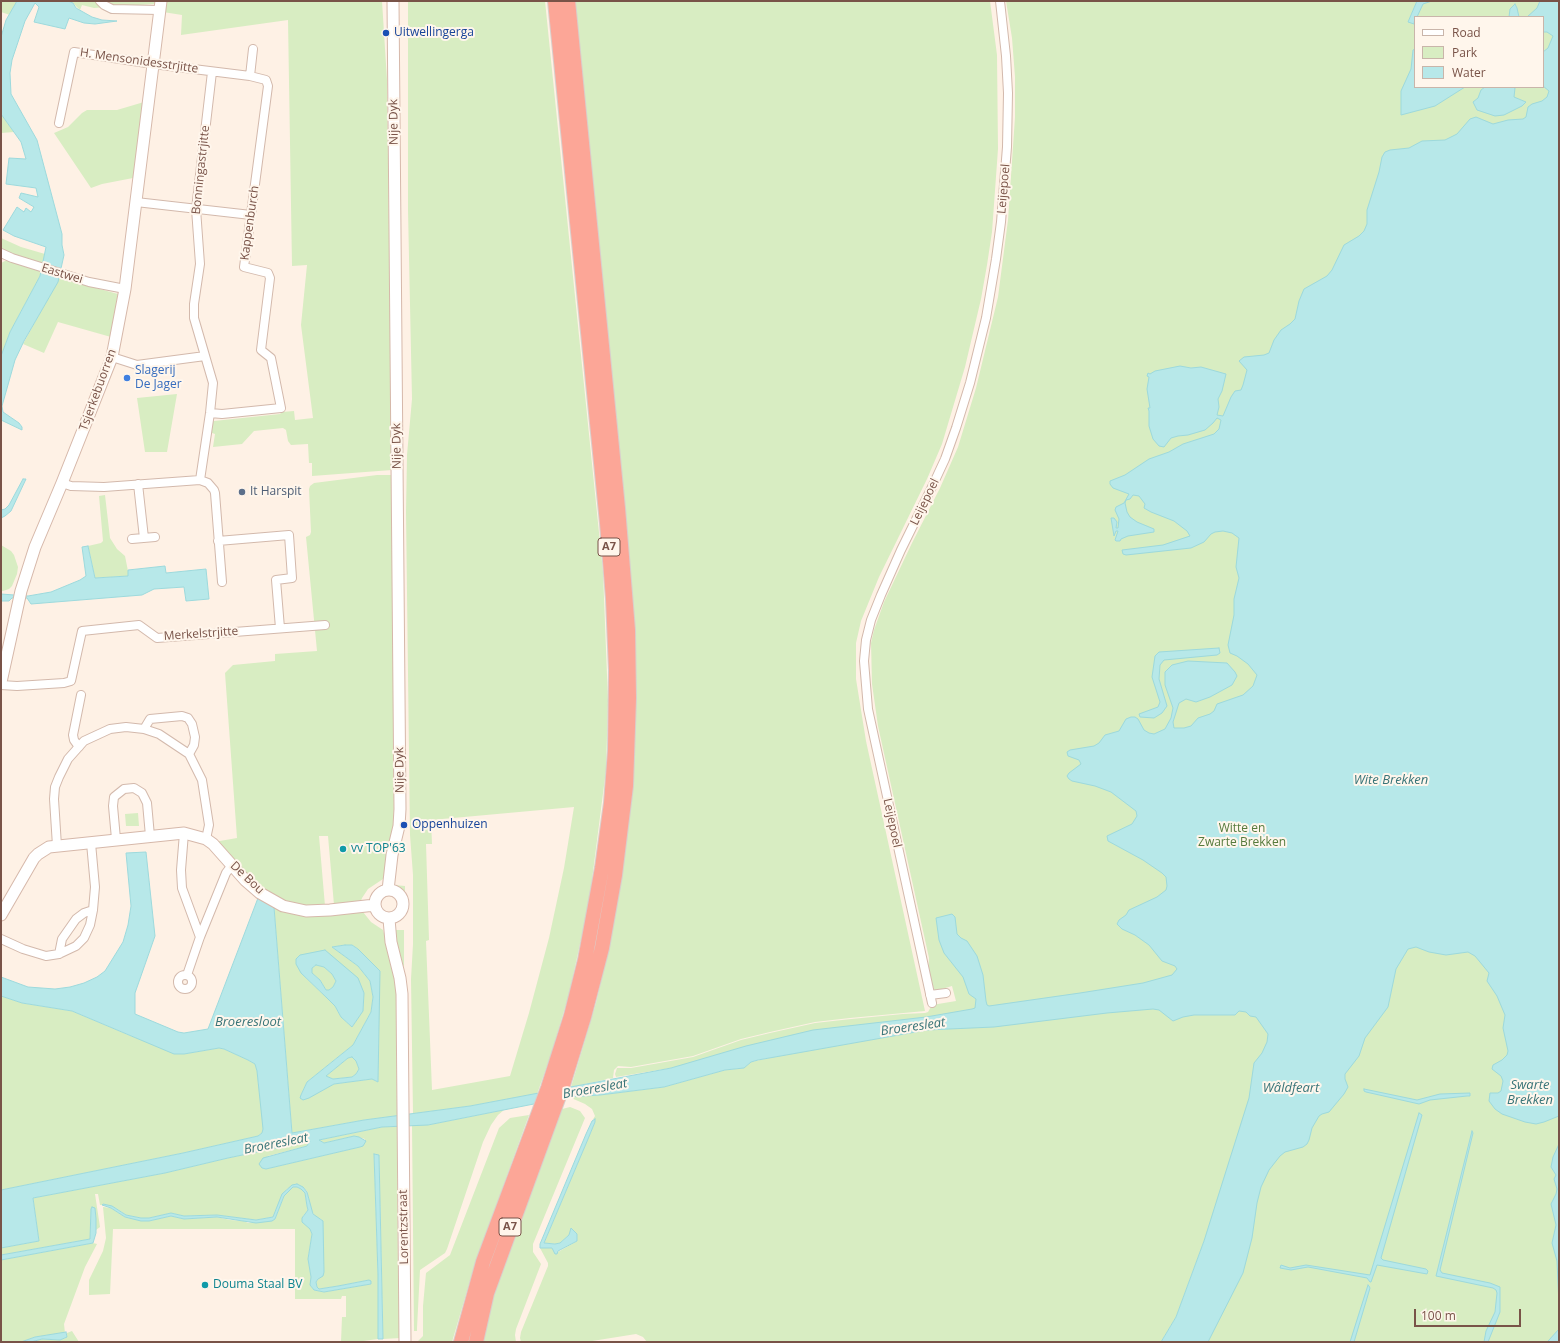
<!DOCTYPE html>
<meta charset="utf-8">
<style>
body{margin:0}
#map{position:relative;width:1560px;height:1343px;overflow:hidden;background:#fef1e5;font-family:"Open Sans",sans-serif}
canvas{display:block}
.frame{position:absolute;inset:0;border:2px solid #795348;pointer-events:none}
.legend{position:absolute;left:1414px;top:16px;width:130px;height:72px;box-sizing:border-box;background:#fff6ec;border:1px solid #c9b5aa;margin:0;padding:5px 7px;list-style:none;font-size:12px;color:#795348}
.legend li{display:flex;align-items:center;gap:8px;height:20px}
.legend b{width:20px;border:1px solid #c9b5aa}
.scale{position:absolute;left:1414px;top:1309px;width:107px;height:18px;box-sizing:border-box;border:2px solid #795348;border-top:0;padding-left:5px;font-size:12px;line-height:14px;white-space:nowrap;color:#795348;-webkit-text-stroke:3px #fff6ec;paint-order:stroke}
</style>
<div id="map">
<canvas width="1560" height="1343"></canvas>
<div class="frame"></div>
<ul class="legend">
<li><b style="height:5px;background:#fff"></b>Road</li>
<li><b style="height:11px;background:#d8edc2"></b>Park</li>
<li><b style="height:11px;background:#b7e8e9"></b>Water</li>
</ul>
<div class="scale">100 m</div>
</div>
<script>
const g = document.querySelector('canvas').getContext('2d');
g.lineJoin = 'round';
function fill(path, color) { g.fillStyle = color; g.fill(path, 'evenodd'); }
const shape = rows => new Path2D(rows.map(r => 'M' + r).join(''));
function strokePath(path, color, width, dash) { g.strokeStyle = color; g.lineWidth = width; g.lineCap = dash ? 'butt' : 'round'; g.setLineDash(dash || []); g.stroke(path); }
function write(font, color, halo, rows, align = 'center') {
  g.font = font + ' "Open Sans",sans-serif'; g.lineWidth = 4; g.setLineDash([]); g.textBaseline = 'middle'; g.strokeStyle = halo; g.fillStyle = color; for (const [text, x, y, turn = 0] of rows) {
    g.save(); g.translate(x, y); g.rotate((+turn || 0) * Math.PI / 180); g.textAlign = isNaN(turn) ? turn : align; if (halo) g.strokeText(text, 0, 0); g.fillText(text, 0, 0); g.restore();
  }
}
const green = shape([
 [1,1,17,1,10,15,1,12],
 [68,1,155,1,155,4,107,7,94,8,82,5,80,10,73,3],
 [164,1,382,1,387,80,392,470,312,476,312,463,309,463,308,444,291,445,288,441,286,430,283,428,254,431,242,444,213,447,215,434,209,432,211,422,214,421,280,414,282,412,294,411,295,420,313,418,301,325,307,265,292,266,288,20,181,35,182,15,163,12],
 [408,1,545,1,603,572,608,701,606,770,589,903,569,994,551,1055,537,1094,470,1106,413,1114,411,979,413,944,413,875,410,835,406,512,407,455,412,399,408,210],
 [574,807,564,868,549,938,529,1013,510,1076,432,1090,426,941,429,940,426,844,432,844,431,820],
 [573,1,990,1,997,55,998,149,992,232,987,265,981,299,965,367,942,444,927,479,879,577,861,621,856,643,856,679,866,741,925,1011,850,1018,815,1022,770,1032,741,1039,693,1056,631,1067,618,1066,614,1070,613,1078,571,1087,596,1003,611,939,625,846],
 [1006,1,1417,1,1408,22,1420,1,1559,1,1559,1342,1185,1342,1206,1236,1176,1317,1161,1342,647,1342,643,1337,636,1334,586,1342,521,1342,520,1338,521,1332,548,1266,548,1263,540,1248,552,1248,558,1252,577,1241,571,1229,569,1235,560,1243,556,1244,544,1243,595,1122,594,1119,592,1121,595,1116,592,1109,585,1104,569,1097,600,1095,664,1087,725,1070,744,1068,751,1062,773,1057,888,1036,927,1030,949,1029,950,1014,671,1068,616,1077,615,1074,617,1068,631,1068,693,1057,741,1040,770,1033,815,1023,851,1019,903,1014,925,1013,928,1012,932,1005,956,1001,952,986,935,991,928,975,929,958,878,726,872,684,871,643,874,630,884,602,912,543,940,488,958,447,976,388,998,297,1008,220,1015,117,1015,77,1012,38],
 [1415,17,1543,17,1543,87,1415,87],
 [144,102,133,178,102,184,91,188,54,133,68,127,82,113,87,110,117,110],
 [1,114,6,121,14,132,1,133],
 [1,238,21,247,45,254,43,263,1,250],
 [5,261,10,261,41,271,40,276,10,332,1,356,1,263],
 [59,278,118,294,111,337,58,322,44,353,23,344],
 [177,394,167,452,145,452,137,398],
 [377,475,392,475,394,833,393,841,383,879,368,889,362,898,360,904,334,905,328,836,319,836,325,906,316,907,288,904,264,892,214,842,237,838,225,673,233,665,275,661,275,654,317,651,306,537,310,535,311,532,309,489,310,486,314,483],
 [105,495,110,538,117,549,125,556,129,576,95,578,88,546,101,543,103,541,99,496],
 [1,545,11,551,14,555,18,567,17,574,12,586,9,589,3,591,1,591],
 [138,813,139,826,126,826,125,814],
 [394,885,405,886,405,900,401,893],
 [274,907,363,912,371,922,383,930,391,959,396,986,397,1116,364,1120,292,1133],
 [345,945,352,945,358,949,379,971,378,1082,372,1079,334,1084,301,1095,307,1082,353,1045,371,1012,373,997,370,981,358,966,332,947],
 [325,950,364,993,363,1010,352,1027,341,1017,335,1006,327,998,301,973],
 [395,930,404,930,404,968,397,944],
 [316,965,324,967,332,974,336,981,333,987,329,990,326,990,320,980,312,973,312,968],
 [1,996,22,1003,72,1011,131,1036,184,1054,219,1048,224,1049,248,1060,255,1064,257,1071,264,1126,262,1133,258,1136,183,1153,1,1190],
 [352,1057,356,1061,359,1069,356,1074,352,1077,333,1079,326,1076,348,1058],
 [570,1107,580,1111,585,1118,533,1244,533,1252,541,1264,516,1329,515,1335,516,1342,482,1342,494,1295,522,1214,562,1109],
 [504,1110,498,1115,491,1125,483,1142,447,1249,445,1253,420,1270,417,1328,417,1331,414,1331,412,1125,428,1125],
 [529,1115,474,1267,452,1342,417,1342,423,1336,423,1306,426,1273,450,1255,499,1128,510,1118],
 [397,1126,398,1278,401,1338,383,1339,379,1155,374,1154,378,1275,378,1339,356,1342,341,1342,342,1317,346,1317,346,1296,342,1296,341,1299,295,1299,295,1229,113,1229,110,1294,89,1295,89,1280,103,1251,106,1238,103,1207,111,1208,125,1217,149,1221,171,1216,184,1219,217,1217,230,1220,244,1221,248,1223,275,1219,284,1196,293,1187,297,1187,301,1189,305,1193,307,1206,308,1210,303,1216,305,1224,310,1229,312,1234,308,1259,311,1277,310,1285,314,1290,324,1292,371,1284,369,1280,338,1286,319,1289,317,1287,316,1282,324,1272,322,1250,323,1226,321,1219,316,1218,311,1210,307,1191,297,1184,287,1189,273,1217,256,1220,217,1215,184,1216,171,1213,149,1218,141,1218,126,1215,117,1209,102,1205,100,1205,98,1194,95,1194,100,1227,96,1230,95,1208,91,1209,90,1239,1,1255,1,1248,39,1241,33,1198,165,1173,228,1158,311,1141,307,1146,268,1156,262,1168,266,1169,360,1147,365,1143,365,1139,354,1136,324,1143,319,1140,382,1127],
 [93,1243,97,1244,85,1267,64,1324,65,1333,35,1337,21,1342,1,1342,1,1260],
 [72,1331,79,1342,31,1342,42,1339,60,1340,65,1338,67,1335,67,1333]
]);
const water = shape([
 [17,1,68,1,73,3,76,8,92,17,102,20,117,21,95,24,84,23,69,18,65,29,34,22,39,7,35,3,25,21,12,60,10,73,11,94,37,140,62,234,62,245,64,255,58,282,24,341,15,360,2,406,3,412,19,423,22,427,22,430,1,420,1,356,10,332,40,276,46,247,14,236,3,230,17,207,24,212,26,208,31,212,34,207,19,198,21,193,38,197,36,188,6,184,9,158,26,159,21,142,1,114,1,37,6,20,17,1],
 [1417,1,1432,1,1423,4,1417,17,1415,17,1414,24,1408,22,1417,1],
 [1540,1,1559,1,1559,1116,1544,1122,1536,1124,1525,1122,1502,1114,1495,1109,1489,1101,1490,1093,1498,1093,1501,1091,1503,1081,1501,1076,1492,1069,1493,1065,1502,1060,1507,1055,1508,1051,1503,1028,1505,1015,1497,996,1487,981,1489,973,1475,956,1468,952,1446,955,1429,952,1416,947,1408,949,1396,969,1388,1007,1365,1038,1359,1056,1345,1074,1345,1079,1348,1087,1344,1094,1329,1112,1322,1114,1319,1116,1312,1128,1309,1140,1307,1144,1303,1147,1285,1152,1280,1156,1269,1170,1261,1187,1257,1203,1252,1238,1243,1273,1208,1342,1161,1342,1176,1317,1204,1241,1249,1098,1254,1063,1262,1053,1267,1042,1268,1034,1256,1017,1250,1016,1246,1012,1239,1011,1235,1015,1194,1015,1183,1017,1173,1021,1159,1010,1153,1009,1107,1013,994,1027,927,1030,758,1060,751,1062,744,1068,725,1070,664,1087,600,1095,569,1097,428,1125,382,1127,319,1140,324,1143,354,1136,359,1137,366,1141,363,1146,360,1147,266,1169,262,1168,259,1164,263,1158,307,1146,310,1141,228,1158,165,1173,33,1198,39,1241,1,1248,1,1190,183,1153,258,1136,262,1133,263,1129,257,1071,255,1064,248,1060,224,1049,219,1048,184,1054,174,1054,72,1011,22,1003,1,996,1,977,28,987,55,989,70,987,84,983,97,977,105,971,123,942,128,925,131,906,126,853,146,852,155,936,135,993,135,1014,178,1032,184,1033,208,1029,258,898,274,907,292,1133,364,1120,470,1106,671,1068,746,1046,813,1030,926,1017,972,1009,975,1008,976,999,969,994,963,977,944,953,939,940,936,918,952,914,955,917,957,934,961,938,967,941,977,956,983,975,986,1001,987,1005,989,1006,1080,993,1143,983,1172,975,1177,969,1175,966,1162,961,1149,945,1135,935,1122,929,1117,924,1119,920,1126,915,1129,910,1157,897,1166,890,1167,886,1166,877,1162,873,1143,860,1108,841,1107,836,1132,824,1137,816,1136,811,1111,792,1095,786,1072,781,1069,779,1067,776,1069,773,1081,764,1079,760,1068,756,1067,752,1070,750,1094,746,1099,743,1105,735,1119,731,1126,719,1131,717,1135,717,1138,719,1144,730,1149,733,1154,734,1165,729,1171,718,1173,708,1165,685,1165,672,1172,665,1188,661,1227,663,1235,672,1237,676,1232,685,1210,697,1196,702,1186,699,1179,703,1173,722,1174,728,1184,728,1191,726,1198,718,1210,714,1214,711,1217,704,1243,695,1253,686,1257,675,1248,664,1237,656,1230,653,1228,645,1234,615,1234,599,1239,578,1236,567,1239,538,1232,533,1223,531,1215,532,1211,534,1204,542,1191,548,1126,555,1123,554,1122,550,1163,545,1190,536,1187,531,1174,521,1151,512,1144,508,1145,504,1139,496,1133,495,1130,499,1126,500,1125,503,1127,512,1130,517,1137,522,1154,529,1154,532,1128,536,1121,539,1120,541,1116,541,1115,540,1118,531,1116,531,1114,536,1111,518,1114,518,1117,522,1116,528,1118,528,1119,519,1115,510,1116,507,1124,503,1129,494,1113,488,1110,484,1110,481,1125,475,1149,459,1169,452,1183,444,1214,434,1219,429,1221,420,1217,418,1213,423,1205,430,1188,435,1178,436,1171,438,1164,447,1159,446,1153,439,1149,426,1149,411,1148,408,1150,408,1147,389,1149,377,1147,376,1148,373,1150,374,1155,371,1180,366,1191,368,1201,367,1226,374,1222,391,1218,399,1219,407,1217,415,1223,416,1231,397,1235,391,1241,390,1243,385,1247,370,1239,361,1244,357,1264,355,1269,353,1274,340,1281,330,1290,324,1295,319,1299,301,1304,289,1327,276,1332,270,1344,245,1359,236,1364,231,1367,224,1367,210,1379,172,1382,157,1385,152,1390,150,1409,148,1422,141,1445,140,1457,134,1470,119,1476,117,1493,124,1508,120,1523,119,1526,117,1528,107,1532,104,1542,101,1547,97,1549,91,1543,86,1543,52,1548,48,1553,36,1547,32,1543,32,1543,17,1527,17,1537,8,1540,1],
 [1515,4,1517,8,1519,17,1509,17,1510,9,1515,4],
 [1415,49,1415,87,1465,87,1435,106,1401,115,1401,91,1411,69,1413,50,1415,49],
 [1485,87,1513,87,1515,88,1514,97,1526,102,1522,106,1504,115,1495,116,1477,110,1473,102,1478,98,1481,90,1485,87],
 [23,479,26,479,11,511,5,516,1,518,1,510,5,509,9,505,23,479],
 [88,546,95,578,128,576,128,570,165,566,166,573,206,569,209,599,186,601,184,587,154,589,142,595,31,604,27,598,12,598,9,601,1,601,1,594,28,596,51,592,80,580,86,576,82,547,88,546],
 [1219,648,1220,653,1217,655,1164,660,1160,665,1159,679,1167,706,1162,713,1154,718,1140,717,1139,714,1158,707,1160,702,1152,677,1155,656,1159,652,1219,648],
 [345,945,352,945,358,949,380,971,378,1082,372,1079,334,1084,309,1098,303,1100,300,1098,301,1095,307,1082,353,1045,371,1012,373,997,370,981,358,966,332,947,345,945],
 [352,1057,356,1061,359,1069,356,1074,352,1077,333,1079,326,1076,348,1058,352,1057],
 [325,950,358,978,364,993,363,1011,352,1027,341,1017,335,1006,327,998,301,973,296,964,296,959,300,955,325,950],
 [316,965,324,967,332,974,336,981,333,987,329,990,326,990,320,980,312,973,312,968,316,965],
 [1364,1089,1417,1100,1440,1094,1470,1093,1470,1096,1467,1096,1430,1100,1419,1104,1366,1092,1364,1091,1364,1089],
 [1419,1113,1422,1115,1381,1258,1383,1260,1426,1269,1428,1271,1427,1274,1377,1265,1371,1282,1370,1282,1367,1278,1308,1267,1291,1270,1280,1268,1281,1265,1290,1268,1306,1265,1370,1275,1419,1113],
 [595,1119,595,1122,588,1139,544,1243,555,1244,560,1243,569,1235,571,1228,577,1234,577,1241,558,1251,557,1254,555,1254,552,1248,540,1248,540,1244,586,1134,592,1121,595,1119],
 [1472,1131,1473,1133,1440,1270,1442,1273,1490,1283,1500,1287,1500,1312,1488,1342,1484,1342,1486,1331,1495,1312,1497,1293,1496,1290,1493,1288,1436,1276,1472,1131],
 [1559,1144,1559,1305,1557,1261,1552,1243,1556,1225,1551,1204,1556,1194,1557,1189,1554,1179,1556,1175,1551,1167,1553,1157,1559,1144],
 [374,1154,379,1155,383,1339,378,1339,378,1275,374,1154],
 [297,1184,303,1187,307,1192,313,1214,323,1221,324,1272,323,1276,318,1279,316,1282,317,1287,319,1289,338,1286,369,1280,371,1281,371,1284,324,1292,314,1290,310,1285,311,1277,308,1259,312,1234,310,1229,302,1222,302,1218,308,1210,307,1206,305,1193,301,1189,297,1187,293,1187,284,1196,275,1219,272,1221,256,1223,217,1217,184,1219,171,1216,149,1221,141,1221,125,1217,111,1208,102,1205,103,1204,112,1206,126,1215,141,1218,149,1218,171,1213,184,1216,217,1215,256,1220,273,1217,282,1194,292,1185,297,1184],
 [92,1207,95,1208,96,1219,96,1233,93,1243,1,1260,1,1255,90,1239,91,1209,92,1207],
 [1368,1285,1369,1286,1370,1288,1354,1342,1350,1342,1368,1285],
 [1559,1329,1559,1342,1547,1342,1549,1340,1559,1329],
 [66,1332,67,1337,60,1340,42,1339,31,1342,21,1342,35,1337,66,1332]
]);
const street = shape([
 [100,1,104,5,112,9,159,10],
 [250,76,253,49],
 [59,123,74,52,153,64,250,76,266,80,268,86,244,267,268,273,270,278,261,350,271,358,281,408,222,414,210,413],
 [136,202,251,215],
 [1,253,12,258,89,282,125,289],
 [112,357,137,365,205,356],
 [200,480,210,413,213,383,194,318,194,304,200,264,196,209,212,72],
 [62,483,71,486,104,487,200,480,208,483,214,490,215,493,222,582],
 [138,484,144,538],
 [132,539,155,537],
 [218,541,289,535,292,578,276,580,280,628],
 [1,685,17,686,64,683,71,681,82,631,139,625,157,638,325,625],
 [144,729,150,719,182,716,188,718,192,724,195,737,194,745,189,754],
 [79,747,74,740,73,735,81,695],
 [184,833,181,870,182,888,200,937],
 [116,839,113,806,114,797,124,789,134,788,142,793,147,803,150,836],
 [57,846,54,799,55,787,59,777,68,759,84,741,110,729,126,727,144,729,159,734,189,754,202,780,209,825,206,839],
 [1,939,23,949,46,956,59,954,76,946,84,938,90,925,93,910,95,887,91,843],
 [59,954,62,939,76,919,84,913,93,910],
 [187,975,200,937,226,873,232,865],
 '178 982a7 7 0 1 1 14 0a7 7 0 1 1-14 0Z',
 [930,995,946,993],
 [932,1003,868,709,864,661,866,640,871,620,881,595,901,550,932,487,945,459,956,428,970,383,986,318,996,259,1001,222,1007,147,1008,93,1006,56,1000,1]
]);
const secondary = shape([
 [1,682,21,591,35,547,62,483,112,357,125,289,161,1],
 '375 904a14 14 0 1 1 28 0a14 14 0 1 1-28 0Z',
 [388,890,392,855,399,826,400,809,393,1],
 [1,915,34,858,38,854,49,847,184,833,206,839,213,844,245,880,260,893,283,906,306,911,330,910,375,905],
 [389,919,391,942,400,978,402,994,405,1342]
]);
const highway = shape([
 [461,1342,483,1262,548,1088,571,1016,585,960,602,868,611,803,615,750,616,670,613,599,607,523,555,1],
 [476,1342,487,1293,563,1085,584,1017,602,948,615,875,626,786,629,698,628,630,618,508,568,1]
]);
const markers = [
 [386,33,4,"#1a4fb4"],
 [127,378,4,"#3f7fe0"],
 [242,492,4,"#5c6f8a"],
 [404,825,4,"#1a4fb4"],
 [343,849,4,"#0f9aa8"],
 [205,1285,4,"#0f9aa8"]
];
const shields = [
 [609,547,22],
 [510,1227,22]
];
const shieldNames = [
 ["A7",609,547],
 ["A7",510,1227]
];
const transitNames = [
 ["Uitwellingerga",394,33],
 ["Oppenhuizen",412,825]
];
const streetNames = [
 ["H. Mensonidesstrjitte",139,61,8],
 ["Nije Dyk",394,122,-91],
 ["Bonningastrjitte",201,170,-84],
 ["Leijepoel",1004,189,-85],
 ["Kappenburch",250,223,-82],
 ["Eastwei",62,274,17],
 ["Tsjerkebuorren",98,390,-70],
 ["Nije Dyk",397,446,-91],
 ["Leijepoel",925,502,-64],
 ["Merkelstrjitte",201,634,-4],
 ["Nije Dyk",400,770,-91],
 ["Leijepoel",892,823,78],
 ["De Bou",247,878,43],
 ["Lorentzstraat",404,1227,-91]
];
const shopNames = [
 ["Slagerij",135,371],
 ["De Jager",135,385]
];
const serviceNames = [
 ["It Harspit",250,492]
];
const parkNames = [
 ["Witte en",1242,829],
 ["Zwarte Brekken",1242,843]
];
const cultureNames = [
 ["vv TOP'63",351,849],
 ["Douma Staal BV",213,1285]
];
const waterNames = [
 ["Wite Brekken",1391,780],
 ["Broeresloot",248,1022],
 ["Broeresleat",913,1027,-8],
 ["Swarte",1530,1085],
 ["Brekken",1530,1100],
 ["Wâldfeart",1291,1088],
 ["Broeresleat",595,1089,-10],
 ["Broeresleat",276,1144,-11]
];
fill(green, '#d8edc2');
fill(water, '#b7e8e9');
strokePath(water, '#9dd9dc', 1);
strokePath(street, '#d3b9ac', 10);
strokePath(secondary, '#d6b8aa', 13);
strokePath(highway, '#d9cfcc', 16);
strokePath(street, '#fff', 8);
strokePath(secondary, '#fff', 11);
strokePath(highway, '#fca697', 14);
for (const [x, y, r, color] of markers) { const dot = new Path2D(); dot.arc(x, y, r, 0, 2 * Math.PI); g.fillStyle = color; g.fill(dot); strokePath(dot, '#fff6ec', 1.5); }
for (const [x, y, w] of shields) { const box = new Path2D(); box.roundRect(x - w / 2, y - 9, w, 18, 3); g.fillStyle = '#fff6ec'; g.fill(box); strokePath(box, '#795348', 1); }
write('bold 11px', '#795348', null, shieldNames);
write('12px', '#164399', '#fff6ec', transitNames, 'left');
write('12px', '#795348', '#fff6ec', streetNames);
write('12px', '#366cbe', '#fff6ec', shopNames, 'left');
write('12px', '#4e5e75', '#fff6ec', serviceNames, 'left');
write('12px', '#557a3c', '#fff6ec', parkNames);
write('12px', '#0d838f', '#fff6ec', cultureNames, 'left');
write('italic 13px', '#387478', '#fff6ec', waterNames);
</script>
